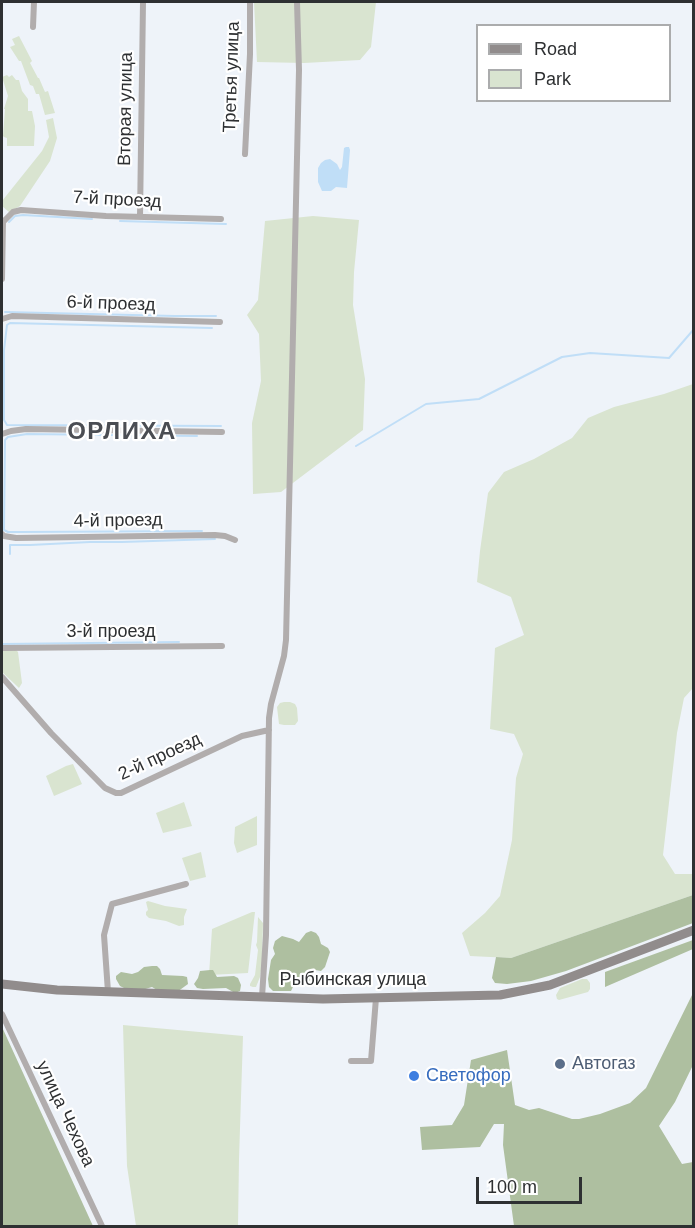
<!DOCTYPE html>
<meta charset="utf-8">
<style>
body{margin:0}
#map{position:relative;width:695px;height:1228px;overflow:hidden;background:#eef3f9;font-family:Arial,sans-serif}
canvas{display:block}
.frame{position:absolute;inset:0;border:3px solid #2e3032;pointer-events:none}
.legend{position:absolute;left:476px;top:24px;width:195px;height:78px;box-sizing:border-box;background:#fff;border:2px solid #abacad;margin:0;padding:8px 10px;list-style:none;font-size:18px;color:#2e3032}
.legend li{display:flex;align-items:center;gap:12px;height:30px}
.legend b{width:30px;border:2px solid #abacad}
.scale{position:absolute;left:476px;top:1177px;width:106px;height:27px;box-sizing:border-box;border:3px solid #2e3032;border-top:0;padding-left:8px;font-size:18px;line-height:21px;white-space:nowrap;color:#2e3032;-webkit-text-stroke:4px #fff;paint-order:stroke}
</style>
<div id="map">
<canvas width="695" height="1228"></canvas>
<div class="frame"></div>
<ul class="legend">
<li><b style="height:8px;background:#918c8c"></b>Road</li>
<li><b style="height:16px;background:#d9e4d0"></b>Park</li>
</ul>
<div class="scale">100 m</div>
</div>
<script>
const g = document.querySelector('canvas').getContext('2d');
g.lineJoin = 'round';
function fill(path, color) { g.fillStyle = color; g.fill(path, 'evenodd'); }
const shape = rows => new Path2D(rows.map(r => 'M' + r).join(''));
function strokePath(path, color, width, dash) { g.strokeStyle = color; g.lineWidth = width; g.lineCap = dash ? 'butt' : 'round'; g.setLineDash(dash || []); g.stroke(path); }
function write(font, color, halo, rows, align = 'center') {
  g.font = font + ' Arial,sans-serif'; g.lineWidth = 4.5; g.setLineDash([]); g.textBaseline = 'middle'; g.strokeStyle = halo; g.fillStyle = color; for (const [text, x, y, turn = 0] of rows) {
    g.save(); g.translate(x, y); g.rotate((+turn || 0) * Math.PI / 180); g.textAlign = isNaN(turn) ? turn : align; if (halo) g.strokeText(text, 0, 0); g.fillText(text, 0, 0); g.restore();
  }
}
const green = shape([
 [254,2,376,2,371,47,360,60,304,63,257,62],
 [19,36,32,61,30,63,38,78,39,78,45,92,48,91,55,113,45,115,39,94,36,94,33,86,30,85,21,61,19,61,10,47,15,45,12,39],
 [7,75,9,77,12,75,16,80,19,80,22,91,28,99,28,111,32,111,35,126,34,146,7,146,7,138,4,137,3,136,5,109,4,109,8,96,2,77],
 [53,118,57,138,50,161,20,206,9,212,2,206,2,201,42,151,49,137,46,120],
 [313,216,359,220,354,272,353,305,365,379,363,430,281,492,253,494,252,423,261,381,259,334,247,315,258,300,265,221],
 [693,384,693,688,684,698,677,733,663,855,675,874,693,874,693,895,511,958,470,956,462,933,485,913,500,896,512,840,516,778,523,754,514,734,490,729,495,648,524,635,511,597,477,582,480,551,488,493,504,472,534,459,572,438,588,418,614,407,664,394],
 [2,650,16,650,18,652,22,683,19,688,2,672],
 [284,702,290,702,295,704,297,708,298,721,295,725,284,725,279,724,277,707,280,703],
 [73,764,82,784,54,796,46,776,66,766],
 [184,802,192,826,163,833,156,813],
 [257,816,257,845,237,853,234,843,235,827],
 [201,852,206,877,190,881,182,858],
 [148,901,165,906,187,909,184,917,184,925,179,926,166,921,149,918,146,915,146,912,148,910,146,902],
 [252,912,255,912,248,973,209,975,212,929],
 [258,917,263,923,262,964,260,977,256,987,253,987,250,986,250,984,255,975,258,950,256,945,257,942],
 [582,979,587,979,590,983,590,989,588,992,559,1000,557,999,556,995,560,988],
 [123,1025,243,1036,239,1159,238,1226,136,1226,127,1166]
]);
const forest = shape([
 [693,895,693,923,566,971,531,981,507,984,495,983,492,978,496,957,511,958],
 [311,931,316,933,319,937,321,944,328,948,330,952,325,967,321,971,315,970,313,979,310,981,303,980,298,977,291,991,273,991,269,987,268,979,271,960,275,954,273,948,275,941,282,936,293,939,299,942,306,933],
 [693,940,693,949,605,987,605,972],
 [152,966,157,966,160,969,162,975,183,976,187,977,188,984,177,992,157,990,152,987,142,990,126,989,120,986,116,979,116,976,121,972,132,974,138,972,144,967],
 [210,970,213,970,217,977,234,976,238,978,241,985,240,991,235,993,226,988,203,989,197,988,194,984,198,978,200,971],
 [693,993,693,1065,675,1102,659,1126,682,1164,693,1162,693,1226,514,1226,503,1145,504,1124,494,1124,480,1147,422,1150,420,1127,452,1125,464,1105,471,1060,507,1050,515,1105,529,1110,539,1108,572,1119,579,1119,600,1114,630,1103,646,1088],
 [2,1027,93,1226,2,1226]
]);
const water = shape([
 [346,147,349,147,350,150,347,188,336,187,331,191,322,191,318,182,318,168,321,163,325,160,330,159,337,164,340,170,342,167,344,148]
]);
const stream = shape([
 [120,221,226,224],
 [9,222,15,216,23,215,92,219],
 [5,312,175,316,216,316],
 [212,328,10,323,7,325,4,350,4,420,7,425,221,426],
 [197,436,27,434,8,437,5,440,4,530,8,532,21,532,202,531],
 [356,446,426,404,479,399,562,357,590,353,669,358,694,329],
 [10,554,10,545,30,545,90,542,122,542,215,539],
 [2,644,179,642]
]);
const minor = shape([
 [33,27,34,2],
 [245,154,250,54,250,2],
 [140,217,143,2],
 [2,279,3,222,13,212,21,210,106,216,221,219],
 [2,319,12,316,220,322],
 [2,434,11,431,26,429,222,432],
 [2,534,4,536,16,538,215,535,225,536,235,540],
 [2,648,222,646],
 [2,677,51,733,105,788,116,793,121,793,242,736,269,730],
 [108,992,104,935,112,904,186,884],
 [262,997,266,935,269,718,271,704,284,656,286,640,299,70,297,2],
 [2,1014,102,1226],
 [351,1061,371,1061,376,998]
]);
const secondary = shape([
 [2,984,57,990,323,999,500,995,550,985,694,930]
]);
const markers = [
 [560,1064,6,"#5c6f8a"],
 [414,1076,6,"#3f7fe0"]
];
const streetNames = [
 ["Третья улица",232,77,-88],
 ["Вторая улица",126,109,-89],
 ["7-й проезд",117,200,3],
 ["6-й проезд",111,304,2],
 ["4-й проезд",118,521,-1],
 ["3-й проезд",111,632],
 ["2-й проезд",160,757,-25],
 ["Рыбинская улица",353,980],
 ["улица Чехова",65,1114,65]
];
const serviceNames = [
 ["Автогаз",572,1064]
];
const shopNames = [
 ["Светофор",426,1076]
];
const districtNames = [
 ["ОРЛИХА",122,432]
];
fill(green, '#d9e4d0');
fill(forest, '#aebfa0');
fill(water, '#c0def7');
strokePath(stream, '#c0def7', 2);
strokePath(minor, '#b1adad', 6);
strokePath(secondary, '#918c8c', 9);
for (const [x, y, r, color] of markers) { const dot = new Path2D(); dot.arc(x, y, r, 0, 2 * Math.PI); g.fillStyle = color; g.fill(dot); strokePath(dot, '#fff', 2); }
write('18px', '#2e3032', '#fff', streetNames);
write('18px', '#4e5e75', '#fff', serviceNames, 'left');
write('18px', '#366cbe', '#fff', shopNames, 'left');
g.letterSpacing = '1.5px';
write('bold 24px', '#4a4d53', '#fff', districtNames);
g.letterSpacing = '0px';
</script>
